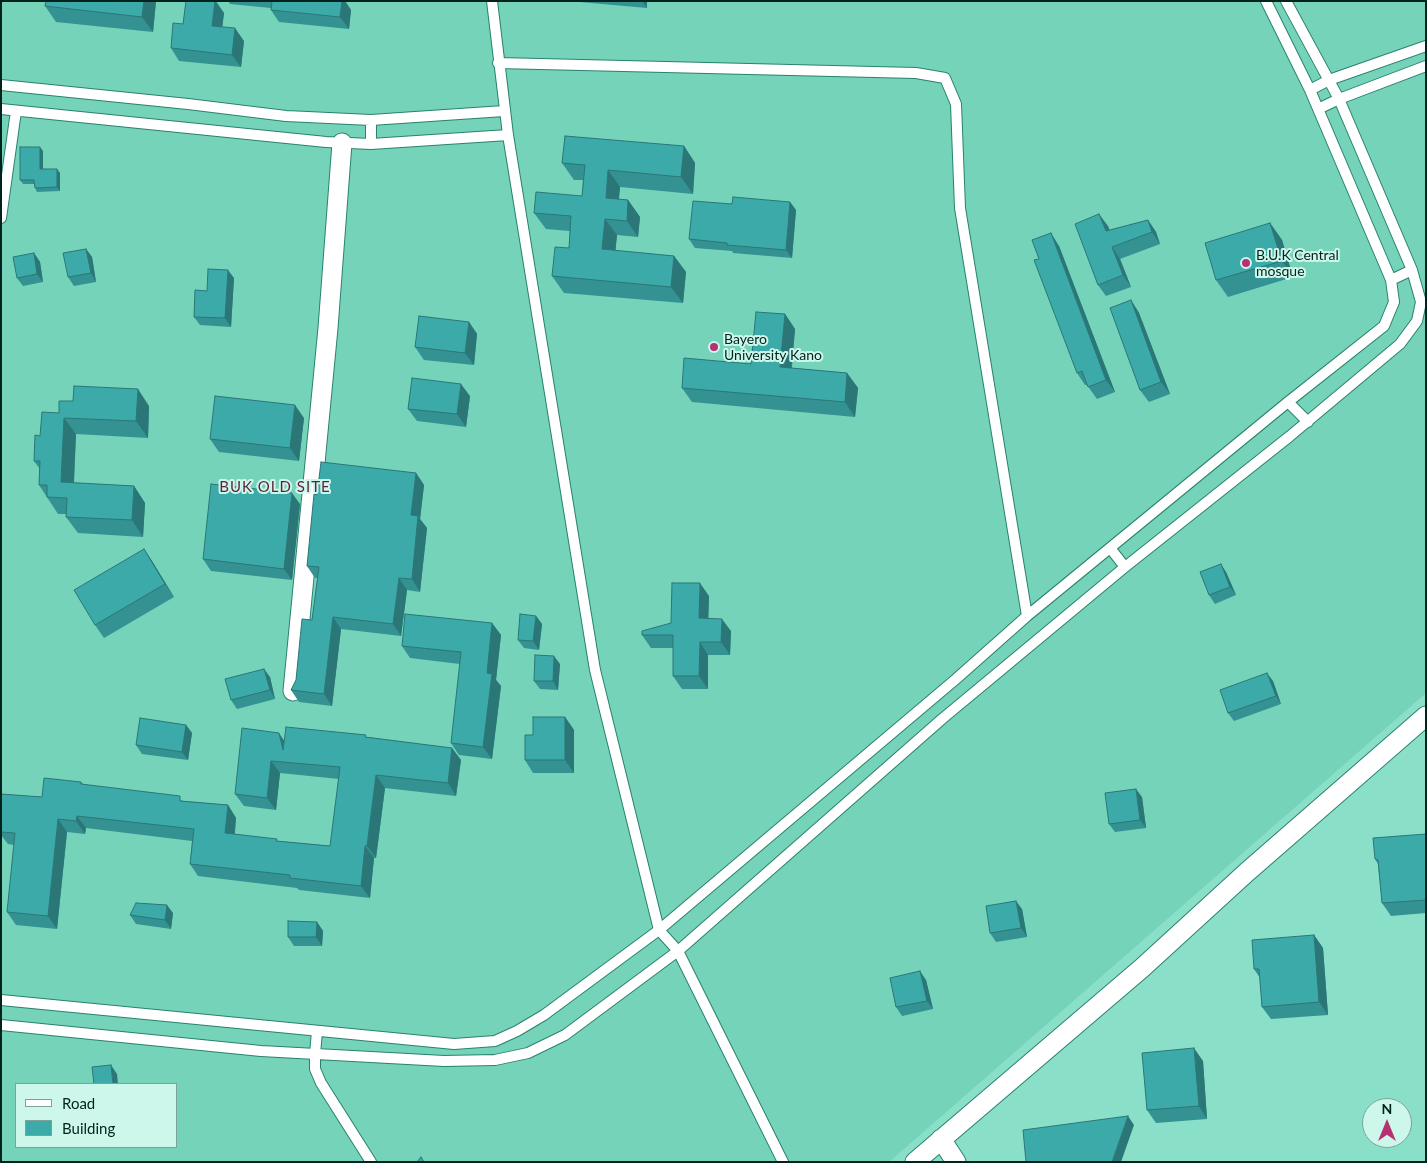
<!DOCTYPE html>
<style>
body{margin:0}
#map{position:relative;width:1427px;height:1163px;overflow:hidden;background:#8adfc9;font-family:Lato,sans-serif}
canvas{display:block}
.frame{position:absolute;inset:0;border:2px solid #00241d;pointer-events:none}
.legend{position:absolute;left:15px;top:1083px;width:162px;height:65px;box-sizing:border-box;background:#cef7eb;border:1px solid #7ca399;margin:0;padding:6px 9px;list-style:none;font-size:15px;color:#00241d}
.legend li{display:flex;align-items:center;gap:10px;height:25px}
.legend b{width:25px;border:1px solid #7ca399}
.north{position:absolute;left:1362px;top:1098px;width:50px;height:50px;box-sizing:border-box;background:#cef7eb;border:1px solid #7ca399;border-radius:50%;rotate:0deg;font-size:14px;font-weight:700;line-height:20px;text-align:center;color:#00241d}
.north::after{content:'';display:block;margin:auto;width:18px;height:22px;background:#b73072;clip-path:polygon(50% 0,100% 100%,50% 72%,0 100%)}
</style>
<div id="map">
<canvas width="1427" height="1163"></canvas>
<div class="frame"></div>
<ul class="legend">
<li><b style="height:6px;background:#fff"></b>Road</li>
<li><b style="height:14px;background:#3daaaa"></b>Building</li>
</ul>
<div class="north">N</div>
</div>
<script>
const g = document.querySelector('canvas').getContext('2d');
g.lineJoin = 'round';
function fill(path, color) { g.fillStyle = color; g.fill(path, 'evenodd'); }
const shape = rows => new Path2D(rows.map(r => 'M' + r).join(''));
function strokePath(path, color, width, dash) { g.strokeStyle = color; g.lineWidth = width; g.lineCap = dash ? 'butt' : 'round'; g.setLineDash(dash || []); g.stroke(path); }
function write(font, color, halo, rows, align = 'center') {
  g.font = font + ' Lato,sans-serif'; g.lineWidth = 4; g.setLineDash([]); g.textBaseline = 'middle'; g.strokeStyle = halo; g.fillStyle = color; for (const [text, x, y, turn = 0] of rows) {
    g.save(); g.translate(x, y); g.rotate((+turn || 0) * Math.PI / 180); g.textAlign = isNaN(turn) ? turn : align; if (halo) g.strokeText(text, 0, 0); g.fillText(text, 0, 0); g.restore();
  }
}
const built = shape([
 [1,1,1426,1,1426,693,889,1162,1,1162],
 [16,1084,176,1084,176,1147,16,1147]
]);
const lane = shape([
 [492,1,508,135,595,670,659,930,678,951,783,1162],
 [498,63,916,73,945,78,956,104,960,208,1027,616],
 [1,85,188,104,286,116,371,120,504,111],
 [1310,90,1329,80,1426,46],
 [1,109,326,142,371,144,508,135],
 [1318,109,1339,99,1426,66],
 [371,120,371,144],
 [1,218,16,111],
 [1391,280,1412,270],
 [1288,402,1308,422],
 [1110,548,1125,567],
 [1,1000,454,1044,495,1041,517,1031,544,1015,659,930,956,679,1027,616,1288,402,1384,326,1394,302,1391,280,1310,90,1266,1],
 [1,1025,261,1051,444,1061,495,1060,528,1053,565,1035,678,951,942,719,1125,567,1290,436,1400,344,1417,321,1421,302,1412,270,1339,99,1286,1],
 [317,1031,315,1054,315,1069,321,1083,371,1162]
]);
const street = shape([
 [293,691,328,328,342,143],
 [941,1139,956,1162],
 [915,1162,1142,968,1247,872,1426,716]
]);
const wall = shape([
 [156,1,153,32,56,22,45,6],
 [186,1,216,1,224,13,222,27,244,41,241,67,179,61,171,48,183,24],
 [228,1,345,1,351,10,349,29,279,22,271,10,271,8,230,4],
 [568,1,647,1,647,8],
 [684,146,695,163,693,194,620,187,619,199,628,200,640,217,638,237,617,235,615,251,674,256,686,272,683,303,564,293,552,276,569,248,570,231,546,229,534,213,582,196,583,180,574,180,562,163],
 [43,151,43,169,60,173,60,191,37,192,35,188,34,184,23,184,20,180],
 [790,202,796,210,792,258,733,253,732,251,695,248,689,239,732,204],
 [1148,220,1156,232,1160,244,1120,259,1131,287,1106,296,1098,285,1108,226,1109,230],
 [1270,223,1282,240,1293,277,1228,297,1216,280],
 [1059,246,1115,392,1097,399,1087,385,1085,385,1077,373,1039,259],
 [86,249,92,257,96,282,74,286,68,277],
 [34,253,40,262,43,282,23,286,17,278],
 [234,278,231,327,200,325,194,317,207,291],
 [1131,300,1139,313,1170,394,1149,402,1140,390],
 [785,314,795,329,792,368,847,373,858,388,855,417,692,402,682,388,751,364],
 [469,322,477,334,474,365,424,360,415,347],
 [470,396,466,427,417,421,408,409],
 [149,406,148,438,76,434,74,483,134,486,145,503,143,537,78,533,66,517,66,514,58,514,39,485,39,468,34,461,40,436,59,413],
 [304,418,299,461,219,452,210,439],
 [416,473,424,485,420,519,427,528,420,592,407,590,401,636,341,629,332,706,299,702,291,690,296,680,312,620,318,578,315,578,307,566,317,495],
 [300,504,292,580,211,571,203,559],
 [144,549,152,561,174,597,104,638,95,625],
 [1226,572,1236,595,1215,604,1209,595],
 [709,596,708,618,731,631,730,655,708,655,708,689,682,689,673,676,673,648,651,648,642,635,671,623],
 [536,616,542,624,539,650,524,648,518,640],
 [492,623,501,635,496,680,501,686,492,759,459,755,451,743,460,664,410,658,402,646],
 [560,664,558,690,540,689,534,681],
 [270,677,275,699,237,709,231,700],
 [1273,681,1281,704,1234,721,1228,713],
 [565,717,574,730,574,773,533,773,525,760,533,735],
 [186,725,192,733,188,760,142,754,136,745],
 [367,737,452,748,461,760,456,796,385,788,376,858,374,858,370,898,299,890,297,888,198,876,190,864,192,841,86,828,85,834,67,832,57,929,16,925,7,912,14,845,8,844,1,835,1,794,42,797,81,782,83,784,184,801,228,805,236,818,235,834,278,841,330,846,339,779,280,773,276,810,244,806,235,794,284,741],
 [1142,797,1146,828,1115,832,1109,824],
 [1426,834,1426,913,1391,916,1382,903,1378,864,1375,859],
 [1022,909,1027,937,996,942,990,933],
 [173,913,171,929,136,924,130,915],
 [317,922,323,931,322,946,294,946,288,937],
 [1314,935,1323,948,1328,1015,1271,1019,1262,1007,1260,978,1254,969],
 [926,980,933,1009,902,1016,896,1007],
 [1203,1061,1207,1119,1156,1123,1147,1110]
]);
const shadedWall = shape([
 [144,1,156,1,153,32,142,17],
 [215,1,224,13,221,39,212,26],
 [342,1,345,1,351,10,349,29,340,17],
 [642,1,647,1,647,8],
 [235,28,244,41,241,67,232,55],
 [684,146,695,163,693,194,681,177],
 [40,147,43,151,43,173,40,169],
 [57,169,60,173,60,191,57,187],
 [608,170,620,187,617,215,606,198],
 [628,200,640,217,638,237,627,221],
 [790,202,796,210,792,258,786,250],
 [1099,214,1108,226,1114,242,1106,231],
 [605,219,617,235,614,266,602,249],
 [1148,220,1156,232,1160,244,1152,232],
 [1270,223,1282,240,1293,277,1282,261],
 [1051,233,1059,246,1115,392,1106,380],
 [1112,247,1120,259,1131,287,1123,275],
 [86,249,92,257,96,282,91,273],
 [34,253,40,262,43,282,37,274],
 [674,256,686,272,683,303,671,287],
 [228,270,234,278,231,327,225,318],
 [1131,300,1139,313,1170,394,1161,382],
 [785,314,795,329,790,382,780,367],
 [469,322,477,334,474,365,465,353],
 [847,373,858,388,855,417,845,402],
 [461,384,470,396,466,427,457,414],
 [138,389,149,406,148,438,136,421],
 [295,405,304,418,299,461,290,448],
 [64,418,76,434,73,499,61,482],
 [416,473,424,485,420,519,427,528,420,592,412,579,411,515],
 [134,486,145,503,143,537,132,520],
 [292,493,300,504,292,580,284,569],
 [144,549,152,561,174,597,165,584],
 [1221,564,1226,572,1236,595,1230,587],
 [399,578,407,590,401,636,393,624],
 [700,583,709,596,708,631,699,618],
 [536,616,542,624,539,650,533,641],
 [333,617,341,629,332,706,324,694],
 [722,619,731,631,730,655,721,642],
 [492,623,501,635,496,680,501,686,492,759,483,747,487,673],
 [700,642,708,655,708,689,699,676],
 [554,656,560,664,558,690,553,681],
 [264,669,270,677,275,699,270,690],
 [1267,673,1273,681,1281,704,1276,696],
 [565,717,574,730,574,773,565,760],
 [186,725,192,733,188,760,182,752],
 [279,733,287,745,283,750],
 [452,748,461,760,456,796,448,783],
 [271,761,280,773,276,810,267,798],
 [376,775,385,788,376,858,367,846],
 [1136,789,1142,797,1146,828,1140,820],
 [228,805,236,818,233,846,225,833],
 [77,816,86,828,85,834,76,821],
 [58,819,67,832,57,929,48,916],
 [365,846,374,858,370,898,361,886],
 [1016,901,1022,909,1027,937,1021,928],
 [167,905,173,913,171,929,165,920],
 [317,922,323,931,322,946,316,937],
 [1314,935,1323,948,1328,1015,1319,1002],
 [920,971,926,980,933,1009,927,1001],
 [1194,1048,1203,1061,1207,1119,1199,1106],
 [111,1065,117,1074,118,1084,113,1084],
 [1128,1116,1134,1125,1121,1162,1112,1162]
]);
const building = shape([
 [46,1,144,1,142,17,45,6,46,1],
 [186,1,215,1,212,26,235,28,232,55,171,48,173,23,183,24,186,1],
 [272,1,342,1,340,17,271,10,272,1],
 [565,136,684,146,681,177,608,170,606,198,628,200,627,221,605,219,602,249,674,256,671,287,552,276,555,247,569,248,571,216,534,213,536,192,582,196,585,165,562,163,565,136],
 [20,147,40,147,40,169,57,169,57,187,35,188,34,180,20,180,20,147],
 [733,197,790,202,786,250,727,245,727,243,689,239,693,201,732,204,733,197],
 [1099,214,1106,231,1148,220,1152,232,1112,247,1123,275,1098,285,1075,224,1099,214],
 [1270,223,1282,261,1216,280,1205,243,1270,223],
 [1051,233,1106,380,1088,387,1082,371,1077,373,1034,260,1039,259,1032,240,1051,233],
 [86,249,91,273,68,277,63,253,86,249],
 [34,253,37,274,17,278,13,257,34,253],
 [208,269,228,270,225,318,194,317,195,290,207,291,208,269],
 [1131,300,1161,382,1140,390,1110,308,1131,300],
 [756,312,785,314,780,367,847,373,845,402,682,388,684,358,751,364,756,312],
 [419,316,469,322,465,353,415,347,419,316],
 [412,378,461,384,457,414,408,409,412,378],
 [74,386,138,389,136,421,64,418,61,482,134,486,132,520,66,517,67,498,47,497,47,485,39,485,40,461,34,461,35,435,40,436,42,412,59,413,59,401,73,401,74,386],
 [215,396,295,405,290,448,210,439,215,396],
 [321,462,416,473,411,515,418,516,412,579,399,578,393,624,333,617,324,694,291,690,296,680,302,619,312,620,319,567,307,566,314,494,317,495,321,462],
 [211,484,292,493,284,569,203,559,211,484],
 [144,549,165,584,95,625,74,590,144,549],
 [1221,564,1230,587,1209,595,1200,572,1221,564],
 [672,583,700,583,699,618,722,619,721,642,700,642,699,676,673,676,673,635,642,635,642,631,671,623,672,583],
 [405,614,492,623,487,673,492,674,483,747,451,743,461,652,402,646,405,614],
 [520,614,536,616,533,641,518,640,520,614],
 [535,655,554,656,553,681,534,681,535,655],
 [264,669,270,690,231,700,225,679,264,669],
 [1267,673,1276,696,1228,713,1220,690,1267,673],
 [533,717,565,717,565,760,525,760,525,735,533,735,533,717],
 [140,718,186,725,182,752,136,745,140,718],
 [286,727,366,735,365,737,452,748,448,783,376,775,367,846,365,846,361,886,290,878,290,875,190,864,194,829,77,816,76,821,58,819,48,916,7,912,15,833,1,832,1,794,42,797,44,778,81,782,81,784,180,796,180,801,228,805,225,833,277,839,276,841,330,846,340,767,271,761,267,798,235,794,242,728,279,733,283,750,286,727],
 [1136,789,1140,820,1109,824,1105,793,1136,789],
 [1426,834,1426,900,1382,903,1378,860,1375,859,1373,838,1426,834],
 [1016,901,1021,928,990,933,986,906,1016,901],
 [136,903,167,905,165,920,130,915,136,903],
 [288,921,317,922,316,937,288,937,288,921],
 [1314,935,1319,1002,1262,1007,1259,969,1254,969,1252,940,1314,935],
 [920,971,927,1001,896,1007,890,978,920,971],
 [1194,1048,1199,1106,1147,1110,1142,1053,1194,1048],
 [111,1065,113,1084,94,1084,92,1067,111,1065],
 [1128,1116,1112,1162,1026,1162,1023,1130,1128,1116],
 [421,1157,424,1162,417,1162,421,1157]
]);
const markers = [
 [1246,263,5,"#b73072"],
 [714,347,5,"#b73072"]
];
const poiNames = [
 ["B.U.K Central",1256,255],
 ["mosque",1256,271],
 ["Bayero",724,339],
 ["University Kano",724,355]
];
const neighbourhoodNames = [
 ["BUK OLD SITE",275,487]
];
fill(built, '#75d3ba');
strokePath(lane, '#29826e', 12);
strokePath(street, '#29826e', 21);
strokePath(lane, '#fff', 10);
strokePath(street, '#fff', 19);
fill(wall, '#349292');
fill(shadedWall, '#2b7777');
fill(building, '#3daaaa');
strokePath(building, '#2b7777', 1);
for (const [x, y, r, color] of markers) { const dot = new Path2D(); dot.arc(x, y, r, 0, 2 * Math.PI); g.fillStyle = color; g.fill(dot); strokePath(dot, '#cef7eb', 2); }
write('14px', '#00241d', '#cef7eb', poiNames, 'left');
g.letterSpacing = '1px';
write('15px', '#5f1e3c', '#cef7eb', neighbourhoodNames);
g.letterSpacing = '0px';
</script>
